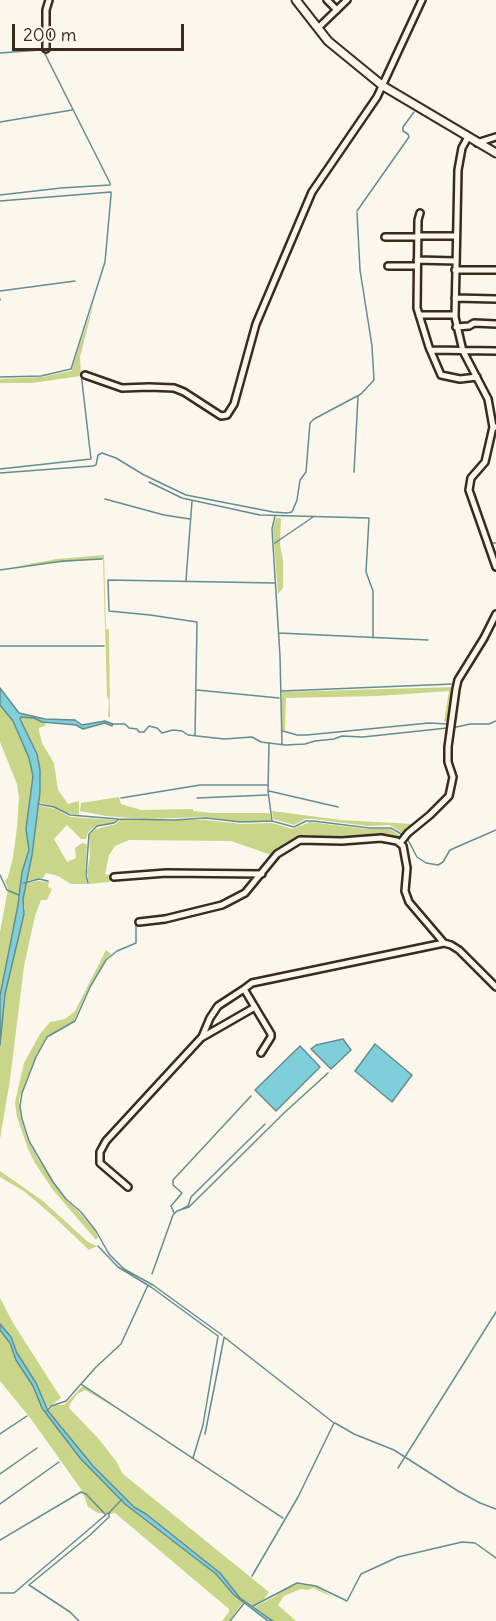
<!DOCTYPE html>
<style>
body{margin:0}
#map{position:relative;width:496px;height:1621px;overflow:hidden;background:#fbf7ec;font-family:Delius,sans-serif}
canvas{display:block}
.scale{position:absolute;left:12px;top:24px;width:172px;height:27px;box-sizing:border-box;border:3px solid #3b2a1e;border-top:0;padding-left:8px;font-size:18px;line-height:21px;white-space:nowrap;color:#3b2a1e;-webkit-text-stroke:4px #fbf7ec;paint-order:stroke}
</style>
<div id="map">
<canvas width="496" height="1621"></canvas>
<div class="scale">200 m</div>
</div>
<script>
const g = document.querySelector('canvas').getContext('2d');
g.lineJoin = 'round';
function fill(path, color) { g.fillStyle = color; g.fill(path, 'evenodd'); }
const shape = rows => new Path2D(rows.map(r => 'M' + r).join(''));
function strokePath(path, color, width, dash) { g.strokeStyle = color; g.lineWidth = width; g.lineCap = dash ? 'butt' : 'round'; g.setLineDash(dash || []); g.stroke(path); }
const green = shape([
 [94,302,80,357,81,376,32,383,0,383,0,379,42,377,71,371],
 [276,518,281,518,280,545,283,560,283,588,278,594,273,529],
 [104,555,106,629,109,630,110,717,108,717,109,701,107,696,103,559,18,566,57,559],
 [453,687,448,722,444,721,449,691,378,696,286,698,285,730,282,731,282,692],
 [0,705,13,721,20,737,29,758,33,776,26,829,29,850,22,872,18,905,0,996,0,932,8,889,5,881,8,877,13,857,17,828,19,797,17,784,0,742],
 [21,717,34,718,45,722,46,725,39,728,39,731,42,743,54,763,58,790,68,804,79,801,79,815,66,813,54,807,38,802,40,770,37,755,20,719],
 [119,797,121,804,141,810,193,809,193,811,213,813,269,813,272,821,241,822,206,817,144,819,106,816,80,811,81,803],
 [37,805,55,809,70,817,118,820,114,823,94,827,88,832,86,839,81,839,67,825,54,839,67,862,76,858,75,848,82,843,87,844,85,875,87,884,71,884,58,876,46,873,43,878,26,881,32,855],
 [272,811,341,820,413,824,404,834,390,825,367,826,313,819,305,819,294,825,273,819],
 [120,820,206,820,241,824,272,823,293,829,310,822,366,829,390,829,402,837,396,839,305,838,274,856,231,841,129,840,115,846,109,855,105,874,113,876,113,879,109,882,89,884,87,872,90,856,89,835,96,829,116,824],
 [38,881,49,882,48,887,52,889,47,900,41,900,35,916,24,966,10,1080,0,1139,0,1045,5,994,24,914,25,907,23,903,26,883],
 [106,950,111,954,106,959,89,987,74,1021,47,1037,36,1056,19,1099,21,1119,28,1141,37,1157,65,1199,80,1213,95,1231,98,1237,96,1240,53,1190,35,1163,28,1149,17,1117,15,1102,24,1063,40,1034,50,1022,65,1019,75,1011],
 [0,1171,43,1201,88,1242,97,1246,89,1250,52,1215,25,1192,0,1177],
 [0,1298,13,1323,61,1398,47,1408,36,1383,17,1353,11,1337,0,1324],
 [0,1330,10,1343,14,1356,34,1386,42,1408,80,1458,125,1504,216,1574,234,1595,243,1602,229,1621,222,1621,229,1612,229,1609,115,1513,110,1514,98,1513,88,1507,83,1492,31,1419,0,1381],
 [83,1386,122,1411,85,1390,77,1394,70,1404,69,1408,97,1437,116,1461,123,1474,269,1592,262,1602,252,1606,240,1598,220,1573,124,1498,81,1452,48,1411,53,1405,64,1405],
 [297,1584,316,1586,334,1598,313,1588,308,1590,301,1589,284,1596,278,1605,296,1621,273,1621,254,1607,274,1597,284,1589]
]);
const water = shape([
 [0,688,19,713,45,719,75,720,82,725,105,721,113,724,112,726,105,723,83,729,76,725,42,722,34,718,21,717,20,719,37,754,40,770,40,792,32,855,23,899,24,914,5,994,0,1045,0,996,18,905,22,872,29,850,26,829,33,776,29,758,20,737,13,721,0,705,0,688],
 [343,1039,351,1050,331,1069,311,1049,316,1045,343,1039],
 [375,1044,412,1075,392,1102,355,1071,375,1044],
 [300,1046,320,1067,276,1111,255,1090,300,1046],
 [0,1324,11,1337,17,1353,36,1383,48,1411,93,1466,134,1507,146,1514,220,1573,240,1598,273,1621,268,1621,234,1595,216,1574,125,1504,80,1458,42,1408,33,1386,16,1360,10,1343,0,1330,0,1324]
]);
const stream = shape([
 [0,53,40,50,44,52,110,183,110,185,61,188,0,195],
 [0,122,72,110],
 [0,201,111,192,111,195,105,262,71,369,41,376,0,377],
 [357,211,409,137,408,134,403,131,403,127,414,112],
 [0,291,75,281],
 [0,299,0,300],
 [0,469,91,459,81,373],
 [354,472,358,397],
 [0,473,93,466,96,465,98,455,102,453,116,458,144,475,186,495,273,512,287,513,292,512,297,500,300,480,306,472,310,423,314,419,361,394,374,380,372,346,360,270,357,213],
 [149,482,182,498,260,515,369,518,366,572,373,591,373,638],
 [105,499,164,515,190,519],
 [275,516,272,529,280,656,282,744],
 [275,543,313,517],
 [490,543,496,543],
 [0,570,63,561,102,559],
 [186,580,192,501],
 [279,633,428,640],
 [0,646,104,646],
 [197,690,279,698],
 [282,691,453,684],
 [113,724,125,724,129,728,137,729,139,732,144,732,149,726,157,728,162,733,173,730,182,731,188,735,224,739,252,737,261,742,285,745,305,744,315,741,334,739,342,736,363,737,447,728],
 [452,728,470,724,489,724,496,721],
 [283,731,297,735,307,735,429,723,447,724,447,727],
 [195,735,197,622,150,615,109,611,108,580,275,583],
 [269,744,268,791,272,821],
 [269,791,338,807],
 [121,798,200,785,267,785],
 [197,798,267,795],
 [38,804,54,807,70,815,118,819,174,820,206,818,241,822,272,821,294,827,306,821,313,821,369,828,391,828,403,835],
 [408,840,417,857,426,863,438,865,443,862,450,850,496,830],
 [0,875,7,890,19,895],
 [24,883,39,879,48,881],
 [88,883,86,875,89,834,97,826,114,823,118,820],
 [136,924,136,943,117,951,106,960,90,987,75,1021,47,1037,36,1057,22,1093,20,1106,22,1119,29,1141,53,1182,66,1199,81,1212,96,1231,109,1254,124,1269,153,1285,222,1335],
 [182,1209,188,1206,191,1197,265,1124],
 [174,1213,171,1206,182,1193,173,1185,173,1180,251,1096],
 [98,1246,118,1267,151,1287,218,1336,203,1425,193,1458],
 [152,1274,173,1215,177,1211,189,1207,284,1113,328,1073],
 [224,1337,334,1423,298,1497,252,1576],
 [81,1384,283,1518],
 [47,1411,51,1406,66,1401,96,1367,121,1344,148,1285],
 [335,1423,354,1434,394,1450,458,1491,480,1503,496,1509],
 [0,1434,27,1416],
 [205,1434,224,1338],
 [398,1468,496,1312],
 [0,1474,37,1448],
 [0,1504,59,1462],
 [0,1540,81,1492,86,1494,105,1514],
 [0,1593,14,1593,108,1513],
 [253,1606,297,1583,316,1586,347,1601,361,1574,398,1557,462,1542,475,1543,496,1558],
 [79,1621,70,1612,29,1585,89,1536,109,1517,109,1513,122,1499],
 [230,1621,245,1602]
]);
const minor = shape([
 [327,0,337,10],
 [318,28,347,0],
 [46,49,46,10,49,0],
 [468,137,462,148,458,170,455,317,463,351,488,399,493,427,496,427],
 [477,143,496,137],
 [420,213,418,220,417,308,429,347,441,375,460,379,477,377],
 [418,236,456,236],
 [385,237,418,237],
 [417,260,456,261],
 [388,266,417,266],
 [455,270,496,270],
 [455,298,496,299],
 [419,315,455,315],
 [456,327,469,326,474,323,496,324],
 [430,350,496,351],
 [85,375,122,388,149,387,174,388,184,392,221,416,227,415,234,404,256,324,312,192,377,97,422,0],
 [493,427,485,462,471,478,469,490,496,567],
 [400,843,408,833,430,815,449,796,453,777,448,762,448,747,456,689,458,680,484,638,496,614],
 [114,877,166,873,262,874],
 [139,922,165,919,222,905,245,893,277,854,300,840,342,841,381,838,397,841,403,846,407,868,405,891,409,902,444,943],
 [202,1037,210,1018,218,1006,244,989],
 [261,1053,271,1037,271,1034,244,989,252,983,444,943,451,945,459,950,496,987],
 [128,1187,100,1163,100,1152,106,1141,201,1038,255,1007]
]);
const major = shape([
 [296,0,328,41,383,86,496,153]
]);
fill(green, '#c9d68a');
fill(water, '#7fcfdb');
strokePath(water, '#648d8f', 1.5);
strokePath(stream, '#648d8f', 1.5);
strokePath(minor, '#3b2a1e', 10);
strokePath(major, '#3b2a1e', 11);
strokePath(minor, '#fbf7ec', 5);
strokePath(major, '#fbf7ec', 7);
</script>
